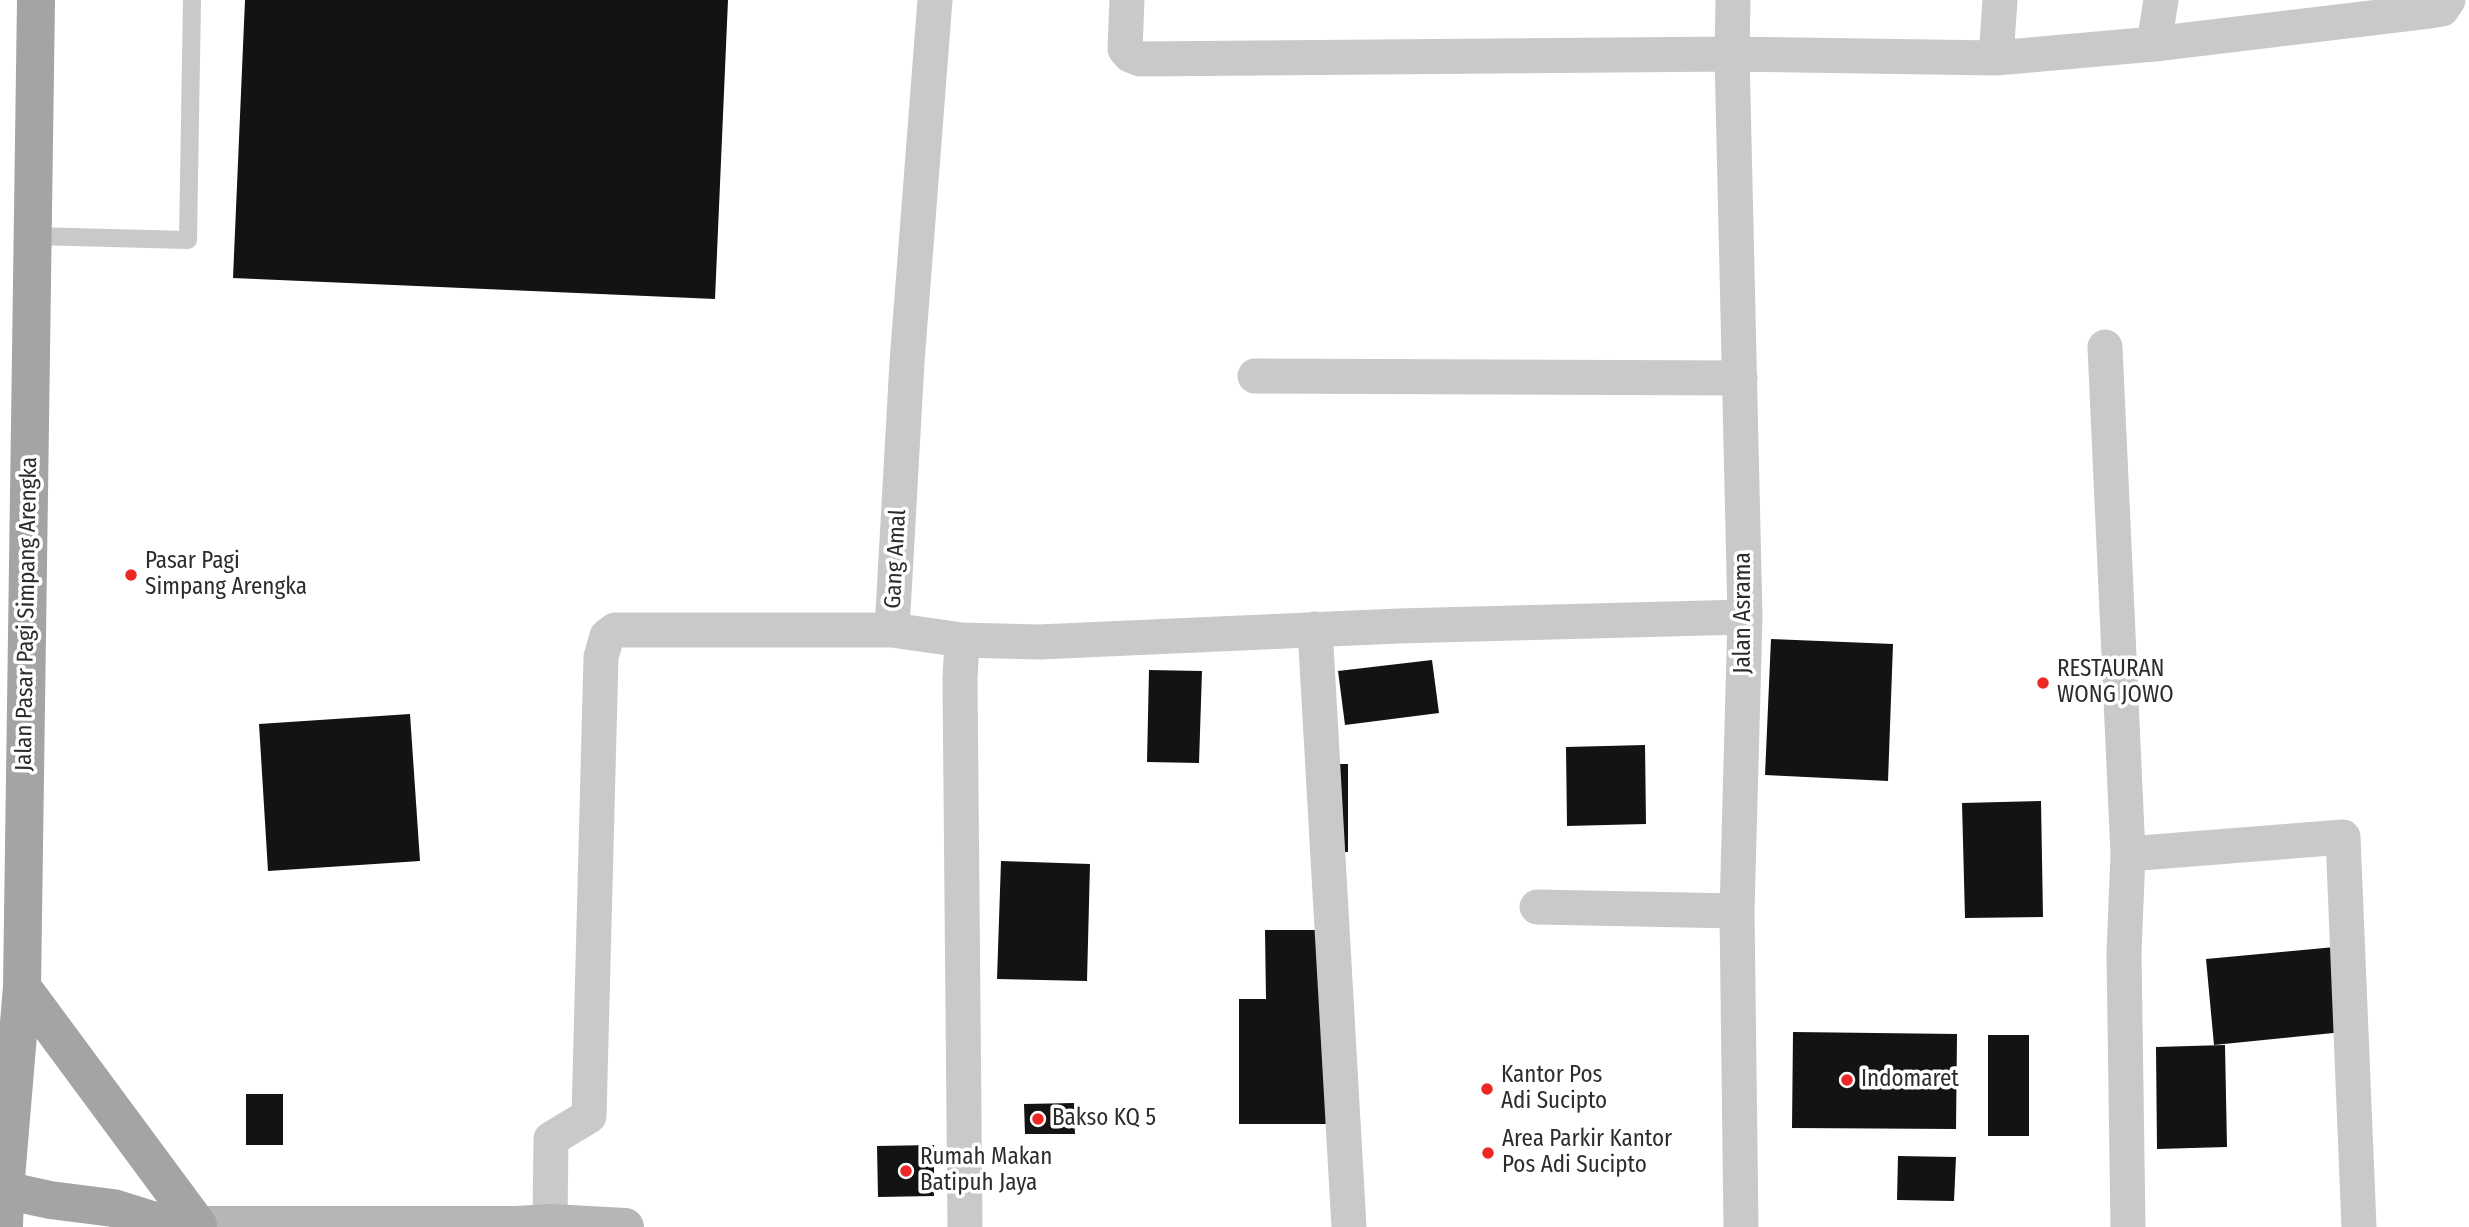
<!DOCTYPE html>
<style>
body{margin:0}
canvas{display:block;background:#fff}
</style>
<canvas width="2469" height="1227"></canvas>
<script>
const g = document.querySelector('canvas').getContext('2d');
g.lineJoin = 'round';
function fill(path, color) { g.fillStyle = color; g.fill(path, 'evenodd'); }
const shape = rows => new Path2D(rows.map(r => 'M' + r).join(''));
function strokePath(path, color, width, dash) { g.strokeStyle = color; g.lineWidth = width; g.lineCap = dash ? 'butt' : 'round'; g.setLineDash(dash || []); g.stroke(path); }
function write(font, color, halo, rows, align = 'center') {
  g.font = font + ' "Fira Sans Condensed",sans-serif'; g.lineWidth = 7; g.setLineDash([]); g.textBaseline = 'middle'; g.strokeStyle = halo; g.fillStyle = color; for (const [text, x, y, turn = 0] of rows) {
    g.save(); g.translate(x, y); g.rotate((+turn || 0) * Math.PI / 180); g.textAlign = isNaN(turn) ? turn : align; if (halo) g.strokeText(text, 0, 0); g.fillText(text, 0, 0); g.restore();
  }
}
const building = shape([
 [245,0,728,0,715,299,233,278],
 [1771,639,1893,644,1888,781,1765,775],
 [1432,660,1439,713,1345,725,1338,671],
 [1149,670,1202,671,1199,763,1147,762],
 [410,714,420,861,268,871,259,724],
 [1645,745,1646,824,1567,826,1566,747],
 [1338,764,1348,764,1348,852,1338,852],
 [2041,801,2043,917,1965,918,1962,803],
 [1001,861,1090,864,1087,981,997,979],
 [1265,930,1329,930,1330,1124,1239,1124,1239,999,1266,999],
 [2335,947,2343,1032,2214,1045,2206,959],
 [1793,1032,1957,1034,1956,1129,1792,1128],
 [1988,1035,2029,1035,2029,1136,1988,1136],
 [2225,1045,2227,1147,2157,1149,2156,1047],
 [246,1094,283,1094,283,1145,246,1145],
 [1074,1103,1075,1134,1025,1134,1024,1104],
 [934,1145,934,1196,878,1197,877,1146],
 [1898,1156,1956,1157,1954,1201,1897,1200]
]);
const lane = shape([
 [33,236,188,240,192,0]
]);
const street = shape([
 [935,0,907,362,892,630,962,640,960,679,965,1227],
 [1127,0,1125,49,1130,55,1140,59,1732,54,1996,58,2154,44,2429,11,2442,9,2448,0],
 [1733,0,1732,54,1745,617,1737,911,1741,1227],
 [2154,44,2161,0],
 [1996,58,2000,0],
 [2105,347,2128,854,2124,953,2128,1227],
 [1255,376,1740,378],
 [1315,629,1349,1227],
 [962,640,1039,642,1398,626,1745,617],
 [2128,854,2343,837,2359,1227],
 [1537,907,1737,911],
 [550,1223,551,1139,589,1116,601,657,607,636,615,630,892,630]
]);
const secondary = shape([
 [165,1225,516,1225,550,1223,625,1227]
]);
const primary = shape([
 [22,987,198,1225],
 [0,1189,50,1200,113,1208,164,1224],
 [4,1227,5,1190,22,987,36,0]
]);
const markers = [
 [131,575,7,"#ec2724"],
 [2043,683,7,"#ec2724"],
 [1847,1080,7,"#ec2724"],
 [1487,1089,7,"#ec2724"],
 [1038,1119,7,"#ec2724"],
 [1488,1153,7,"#ec2724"],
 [906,1171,7,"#ec2724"]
];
const streetNames = [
 ["Gang Amal",896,559,-87],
 ["Jalan Asrama",1744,613,-90],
 ["Jalan Pasar Pagi Simpang Arengka",27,614,-89]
];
const poiNames = [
 ["Pasar Pagi",145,562],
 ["Simpang Arengka",145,588],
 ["RESTAURAN",2057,670],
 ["WONG JOWO",2057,696],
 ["Kantor Pos",1501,1076],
 ["Adi Sucipto",1501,1102],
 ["Indomaret",1861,1080],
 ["Bakso KQ 5",1052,1119],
 ["Area Parkir Kantor",1502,1140],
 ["Pos Adi Sucipto",1502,1166],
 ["Rumah Makan",920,1158],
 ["Batipuh Jaya",920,1184]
];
fill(building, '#131313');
strokePath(lane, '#c9c9c9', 18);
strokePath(street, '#c9c9c9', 35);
strokePath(secondary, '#b6b6b6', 38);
strokePath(primary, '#a4a4a4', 38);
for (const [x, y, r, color] of markers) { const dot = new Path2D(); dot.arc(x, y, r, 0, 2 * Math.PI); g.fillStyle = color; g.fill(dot); strokePath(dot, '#fff', 2.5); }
write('23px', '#2c2c2c', '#fff', streetNames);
write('23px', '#2c2c2c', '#fff', poiNames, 'left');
</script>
